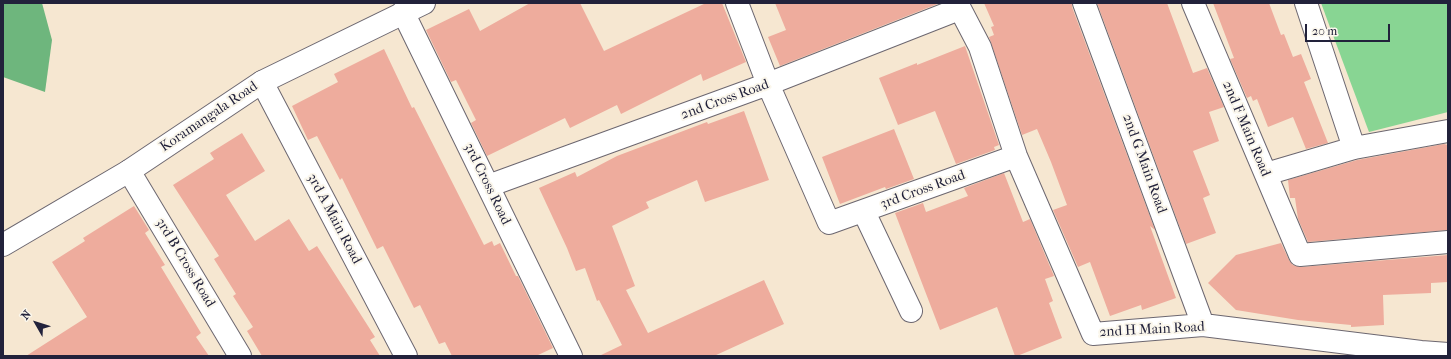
<!DOCTYPE html>
<style>
body{margin:0}
#map{position:relative;width:1451px;height:359px;overflow:hidden;background:#f6e7d1;font-family:"IM FELL French Canon",serif}
canvas{display:block}
.frame{position:absolute;inset:0;border:4px solid #22223b;pointer-events:none}
.north{position:absolute;left:16px;top:303px;width:40px;height:40px;-webkit-text-stroke:3px #fbf7ec;paint-order:stroke;rotate:309deg;font-size:11px;font-weight:700;line-height:16px;text-align:center;color:#22223b}
.north::after{content:'';display:block;margin:auto;width:14px;height:18px;background:#22223b;clip-path:polygon(50% 0,100% 100%,50% 72%,0 100%)}
.scale{position:absolute;left:1305px;top:24px;width:85px;height:18px;box-sizing:border-box;border:2px solid #22223b;border-top:0;padding-left:5px;font-size:12px;line-height:14px;white-space:nowrap;color:#22223b;-webkit-text-stroke:3px #fbf7ec;paint-order:stroke}
</style>
<div id="map">
<canvas width="1451" height="359"></canvas>
<div class="frame"></div>
<div class="north">N</div>
<div class="scale">20 m</div>
</div>
<script>
const g = document.querySelector('canvas').getContext('2d');
g.lineJoin = 'round';
function fill(path, color) { g.fillStyle = color; g.fill(path, 'evenodd'); }
const shape = rows => new Path2D(rows.map(r => 'M' + r).join(''));
function strokePath(path, color, width, dash) { g.strokeStyle = color; g.lineWidth = width; g.lineCap = dash ? 'butt' : 'round'; g.setLineDash(dash || []); g.stroke(path); }
function write(font, color, halo, rows, align = 'center') {
  g.font = font + ' "IM FELL French Canon",serif'; g.lineWidth = 4; g.setLineDash([]); g.textBaseline = 'middle'; g.strokeStyle = halo; g.fillStyle = color; for (const [text, x, y, turn = 0] of rows) {
    g.save(); g.translate(x, y); g.rotate((+turn || 0) * Math.PI / 180); g.textAlign = isNaN(turn) ? turn : align; if (halo) g.strokeText(text, 0, 0); g.fillText(text, 0, 0); g.restore();
  }
}
const green = shape([
 [1321,3,1448,3,1448,112,1369,132]
]);
const forest = shape([
 [3,3,42,3,52,40,45,92,3,77]
]);
const building = shape([
 [530,3,580,3,604,51,706,3,722,3,746,62,703,81,701,74,621,114,617,105,570,128,565,118,487,156,471,123,476,120,456,80,451,82,426,30,469,9,480,31],
 [775,3,940,3,780,66,768,37,786,30],
 [984,3,1072,3,1072,7,1155,230,1150,226,1176,298,1142,310,1141,305,1110,316,1090,262,1078,267,1053,210,1067,205,1051,162,1037,129,1022,135,989,37,994,35,991,27,994,26],
 [1097,3,1167,3,1193,73,1207,68,1224,107,1209,112,1219,141,1193,151,1210,195,1203,198,1216,233,1186,244],
 [1213,3,1269,3,1281,35,1284,34,1293,57,1301,54,1311,79,1304,82,1328,143,1306,149,1293,117,1268,127,1257,99,1253,101,1251,96,1247,98,1230,59,1234,58],
 [965,46,999,145,994,147,995,150,956,164,935,111,898,125,879,78,917,63,917,65],
 [384,49,412,108,414,107,484,245,492,241,494,246,500,243,516,276,518,276,553,348,536,356,452,356,445,342,439,344,420,305,414,308,383,246,377,249,342,178,340,180,317,136,308,140,292,106,338,82,334,74],
 [744,111,769,180,705,202,697,180,646,202,649,208,612,226,635,286,626,290,648,333,764,280,784,324,714,356,599,356,622,345,599,300,597,301,585,268,576,271,567,248,539,188,575,172,577,177,617,156,707,122,708,124],
 [894,129,914,179,886,189,885,187,840,204,822,157],
 [242,133,265,171,226,195,255,241,289,219,309,251,317,246,375,337,370,340,380,356,262,356,247,331,253,327,233,296,236,294,214,259,219,256,173,185,214,159,210,153],
 [1444,144,1448,145,1448,230,1308,242,1298,219,1295,198,1290,198,1288,180,1357,160],
 [1004,173,1023,222,1030,219,1054,276,1045,279,1053,301,1049,303,1062,338,1017,356,1015,356,997,307,940,330,895,213,923,203,926,212,968,196,964,188],
 [134,206,149,230,145,233,165,265,161,267,201,333,196,337,209,356,26,356,87,317,52,262,85,241,83,238],
 [1281,243,1289,260,1293,265,1301,267,1448,255,1448,282,1431,283,1431,293,1383,295,1384,325,1351,327,1351,325,1298,320,1236,310,1208,283,1236,255]
]);
const street = shape([
 [737,3,768,84,829,223,1016,156],
 [957,3,980,47,1016,156,1093,334,1203,325,1421,352,1448,354],
 [1084,3,1203,325],
 [1193,3,1300,255,1448,242],
 [1306,3,1354,148],
 [403,12,571,356],
 [262,82,406,356],
 [129,171,240,356],
 [1266,174,1354,148,1448,131],
 [488,186,768,84,959,9],
 [864,212,911,311]
]);
const secondary = shape([
 [3,245,129,171,262,82,424,3]
]);
const streetNames = [
 ["2nd Cross Road",725,100,-20],
 ["Koramangala Road",209,117,-34],
 ["2nd F Main Road",1246,129,67],
 ["2nd G Main Road",1144,164,70],
 ["3rd Cross Road",487,184,64],
 ["3rd Cross Road",923,190,-20],
 ["3rd A Main Road",334,219,62],
 ["3rd B Cross Road",185,263,59],
 ["2nd H Main Road",1152,330,-3]
];
fill(green, '#88d593');
fill(forest, '#6eb67d');
fill(building, '#eeac9d');
strokePath(street, '#6c6770', 24);
strokePath(secondary, '#6c6770', 24);
strokePath(street, '#fff', 22);
strokePath(secondary, '#fff', 22);
write('14px', '#22223b', '#fbf7ec', streetNames);
</script>
